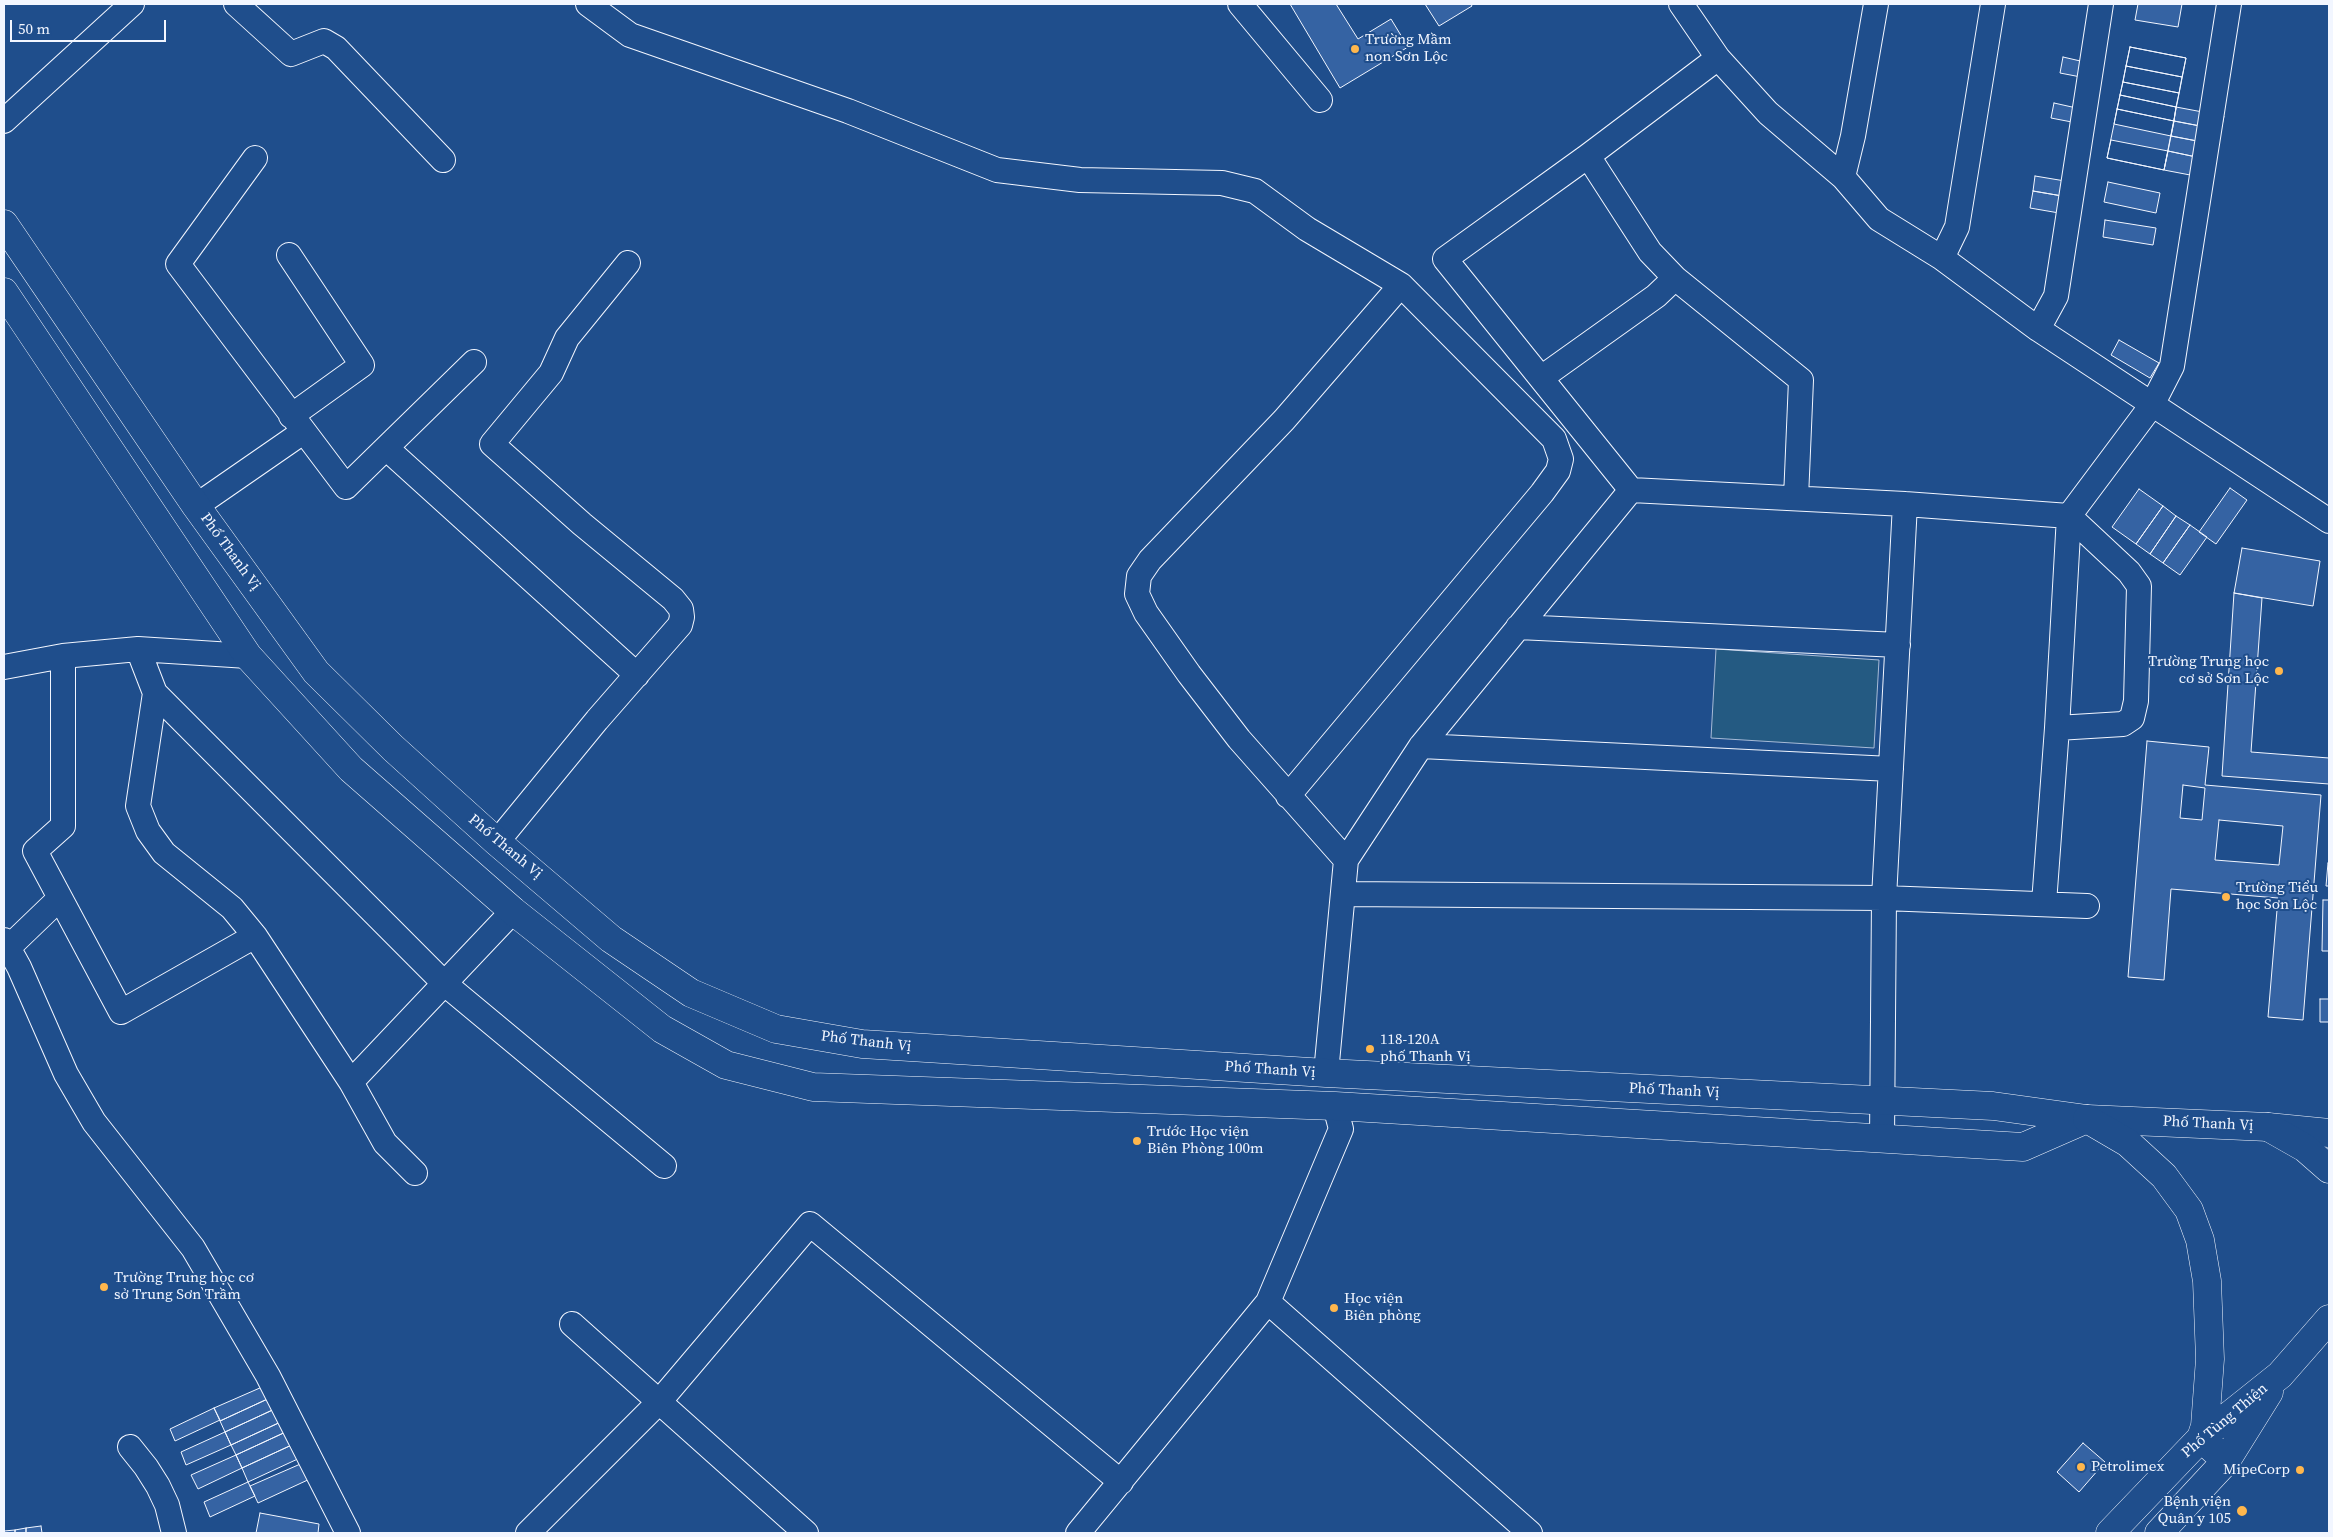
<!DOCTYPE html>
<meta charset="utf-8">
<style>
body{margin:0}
#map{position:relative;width:2333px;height:1537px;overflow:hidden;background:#1f4e8c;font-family:"Source Serif 4",serif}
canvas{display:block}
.frame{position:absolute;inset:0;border:5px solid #f2f6ff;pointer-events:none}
.scale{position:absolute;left:10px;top:20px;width:156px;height:22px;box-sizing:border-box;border:2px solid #f2f6ff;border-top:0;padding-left:6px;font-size:15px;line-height:18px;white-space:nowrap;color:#f2f6ff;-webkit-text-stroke:4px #1f4e8c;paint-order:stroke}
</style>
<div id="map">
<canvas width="2333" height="1537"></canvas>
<div class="frame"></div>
<div class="scale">50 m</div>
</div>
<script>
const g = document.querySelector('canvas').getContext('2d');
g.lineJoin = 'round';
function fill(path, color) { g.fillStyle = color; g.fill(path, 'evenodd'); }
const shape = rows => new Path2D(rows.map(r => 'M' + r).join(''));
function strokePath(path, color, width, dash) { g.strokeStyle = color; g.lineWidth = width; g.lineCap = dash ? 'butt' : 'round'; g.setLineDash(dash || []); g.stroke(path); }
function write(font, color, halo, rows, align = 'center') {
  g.font = font + ' "Source Serif 4",serif'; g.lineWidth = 4; g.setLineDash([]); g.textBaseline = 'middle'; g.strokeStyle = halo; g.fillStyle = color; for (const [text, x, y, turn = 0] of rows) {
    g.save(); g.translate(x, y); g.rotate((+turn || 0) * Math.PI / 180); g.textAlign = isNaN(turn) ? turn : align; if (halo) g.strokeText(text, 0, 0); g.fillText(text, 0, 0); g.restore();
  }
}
const green = shape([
 [1716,649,1879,660,1874,748,1711,738,1716,649]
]);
const building = shape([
 [1290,4,1336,4,1358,39,1391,19,1408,47,1340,88,1290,4],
 [1425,4,1471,4,1472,6,1439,26,1425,4],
 [2138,4,2182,4,2178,27,2135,20,2138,4],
 [2130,47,2186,58,2182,77,2126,66,2130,47],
 [2130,47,2186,58,2164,170,2107,158,2130,47],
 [2063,57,2089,63,2086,78,2060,73,2063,57],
 [2126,66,2182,77,2179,93,2123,82,2126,66],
 [2123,82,2179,93,2176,107,2120,95,2123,82],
 [2120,95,2176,107,2174,121,2117,109,2120,95],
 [2054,103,2081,109,2077,123,2051,118,2054,103],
 [2176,107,2224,116,2221,130,2174,121,2176,107],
 [2117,109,2174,121,2171,136,2114,124,2117,109],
 [2174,121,2221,130,2218,145,2171,136,2174,121],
 [2171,136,2218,145,2215,161,2168,151,2171,136],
 [2111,140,2168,151,2164,170,2107,158,2111,140],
 [2168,151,2215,161,2211,179,2164,170,2168,151],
 [2035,176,2071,182,2068,197,2033,191,2035,176],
 [2108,182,2160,193,2156,213,2104,202,2108,182],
 [2033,191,2068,197,2065,214,2030,208,2033,191],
 [2105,220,2156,228,2153,245,2103,237,2105,220],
 [2119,340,2159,363,2150,378,2111,355,2119,340],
 [2230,488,2247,500,2216,544,2199,532,2230,488],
 [2139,489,2163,506,2136,544,2112,527,2139,489],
 [2163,506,2176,516,2150,554,2136,544,2163,506],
 [2176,516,2190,525,2163,563,2150,554,2176,516],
 [2190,525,2207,537,2180,575,2163,563,2190,525],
 [2242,548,2320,561,2313,606,2234,593,2242,548],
 [2234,593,2262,598,2251,752,2329,758,2329,784,2222,776,2234,593],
 [2147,741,2209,747,2205,785,2321,795,2303,1020,2268,1017,2278,898,2171,889,2164,980,2128,977,2147,741],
 [2183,785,2205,788,2202,820,2180,818,2183,785],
 [2219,820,2283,826,2279,865,2215,860,2219,820],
 [2328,863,2329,863,2329,886,2326,886,2328,863],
 [2323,900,2329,900,2329,951,2322,951,2323,900],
 [2320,999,2329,999,2329,1022,2320,1022,2320,999],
 [269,1384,274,1396,220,1421,214,1408,269,1384],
 [274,1396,279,1407,225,1432,220,1421,274,1396],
 [279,1407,285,1420,231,1445,225,1432,279,1407],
 [214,1408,220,1420,175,1441,170,1429,214,1408],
 [285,1420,290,1430,236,1455,231,1445,285,1420],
 [290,1430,296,1443,242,1468,236,1455,290,1430],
 [225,1432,231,1445,186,1465,181,1452,225,1432],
 [296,1443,302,1457,248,1482,242,1468,296,1443],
 [2083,1443,2105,1462,2079,1492,2057,1472,2083,1443],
 [236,1455,242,1468,198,1489,191,1475,236,1455],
 [305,1462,312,1478,258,1503,250,1486,305,1462],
 [248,1482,255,1496,210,1517,204,1502,248,1482],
 [260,1513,319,1524,318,1533,256,1533,260,1513],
 [41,1526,42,1533,26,1533,26,1528,41,1526],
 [26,1528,26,1533,15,1533,15,1530,26,1528],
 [15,1530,15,1533,4,1533,4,1531,15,1530]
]);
const minor = shape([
 [236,4,291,54,324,41,336,48,443,160],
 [588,4,630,35,848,111,997,170,1080,180,1222,183,1255,191,1307,229,1401,285,1554,439,1561,459,1558,471,1542,493,1288,796],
 [1240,4,1320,100],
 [1681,4,1718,58,1768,113,1843,177,1879,219,1942,258,2038,329,2329,521],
 [1718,58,1588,156,1445,259,1631,490,1905,504,2069,516,2129,572,2139,586,2136,701,2132,718,2123,724,2057,728],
 [4,121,132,4],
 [1588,156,1650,252,1675,278,1801,380,1796,498],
 [255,158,178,264,346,487,474,362],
 [1843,177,1853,136,1876,4],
 [289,255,362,365,291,416],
 [1942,258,1957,227,1993,4],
 [2038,329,2056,296,2101,4],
 [1541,378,1656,296,1675,278],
 [395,456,637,675],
 [196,506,303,432],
 [1518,627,1898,645],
 [138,649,155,693,445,984,664,1166],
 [63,656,63,826,35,851,121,1012,255,936],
 [4,667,63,656,138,649,248,656],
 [155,693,138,806,148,831,164,853,232,908,255,936,351,1082,385,1143,415,1173],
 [1421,746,1891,769],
 [497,842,597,720,680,625,682,617,681,609,673,599,582,524,492,444,551,373,567,338,628,263],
 [1346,860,1239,739,1189,674,1146,613,1137,594,1139,576,1150,560,1284,420,1401,285],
 [1343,894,1884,898,2087,906],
 [2044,903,2057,728,2069,516,2152,405,2172,366,2229,4],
 [4,940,19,967,66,1074,94,1122,193,1248,268,1376,348,1533],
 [8,948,60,898],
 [1326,1073,1346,860,1421,746,1631,490],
 [351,1082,513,911],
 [1882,1139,1884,898,1905,504],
 [1268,1302,1530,1533],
 [572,1324,806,1533],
 [130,1447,146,1467,158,1486,167,1505,174,1533],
 [528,1533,659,1402,810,1224,1121,1482],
 [1078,1533,1268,1302,1341,1129,1335,1106]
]);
const major = shape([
 [4,224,196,506,316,672,393,748,497,842,611,939,691,993,776,1029,862,1044,1326,1073,1993,1106,2087,1119,2268,1127,2329,1133],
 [4,292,248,656,351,769,513,911,662,1029,726,1065,813,1087,1335,1106,2023,1147,2087,1119]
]);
const highway = shape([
 [2087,1119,2128,1143,2164,1176,2189,1210,2200,1240,2207,1281,2210,1359,2205,1426,2201,1438,2226,1461],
 [2268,1127,2305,1148,2329,1169],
 [2110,1533,2201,1438,2280,1375,2329,1319],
 [2159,1533,2226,1461,2269,1392]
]);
const markers = [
 [1355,49,5,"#ffb74d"],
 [2279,671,5,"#ffb74d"],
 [2226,897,5,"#ffb74d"],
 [1370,1049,5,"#ffb74d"],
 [1137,1141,5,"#ffb74d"],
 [104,1287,5,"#ffb74d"],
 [1334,1308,5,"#ffb74d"],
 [2081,1467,5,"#ffb74d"],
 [2300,1470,5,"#ffb74d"],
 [2242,1511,6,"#ffb74d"]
];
const poiNames = [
 ["Trường Mầm",1365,40],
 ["non Sơn Lộc",1365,57],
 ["Trường Trung học",2269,662,"right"],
 ["cơ sở Sơn Lộc",2269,679,"right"],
 ["Trường Tiểu",2236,888],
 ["học Sơn Lộc",2236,905],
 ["118-120A",1380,1040],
 ["phố Thanh Vị",1380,1057],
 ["Trước Học viện",1147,1132],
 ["Biên Phòng 100m",1147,1149],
 ["Trường Trung học cơ",114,1278],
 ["sở Trung Sơn Trầm",114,1295],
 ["Học viện",1344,1299],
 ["Biên phòng",1344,1316],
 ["Petrolimex",2091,1467],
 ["MipeCorp",2290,1470,"right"],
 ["Bệnh viện",2231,1502,"right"],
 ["Quân y 105",2231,1519,"right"]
];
const streetNames = [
 ["Phố Thanh Vị",230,552,54],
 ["Phố Thanh Vị",505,847,40],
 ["Phố Thanh Vị",866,1042,7],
 ["Phố Thanh Vị",1270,1070,4],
 ["Phố Thanh Vị",1674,1091,3],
 ["Phố Thanh Vị",2208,1124,3],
 ["Phố Tùng Thiện",2225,1421,-40]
];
fill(green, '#245a82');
strokePath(green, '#a8bbd7', 1);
fill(building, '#3563a3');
strokePath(building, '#f2f6ff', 1);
strokePath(minor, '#f2f6ff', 26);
strokePath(major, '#f2f6ff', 29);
strokePath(highway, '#f2f6ff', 29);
strokePath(minor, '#1f4e8c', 24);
strokePath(major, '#1f4e8c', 28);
strokePath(highway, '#1f4e8c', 28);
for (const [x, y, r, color] of markers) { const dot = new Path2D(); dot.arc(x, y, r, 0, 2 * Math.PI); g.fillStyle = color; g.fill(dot); strokePath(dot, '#1f4e8c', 2); }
write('15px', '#f2f6ff', '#1f4e8c', poiNames, 'left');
write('15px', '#f2f6ff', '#1f4e8c', streetNames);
</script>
